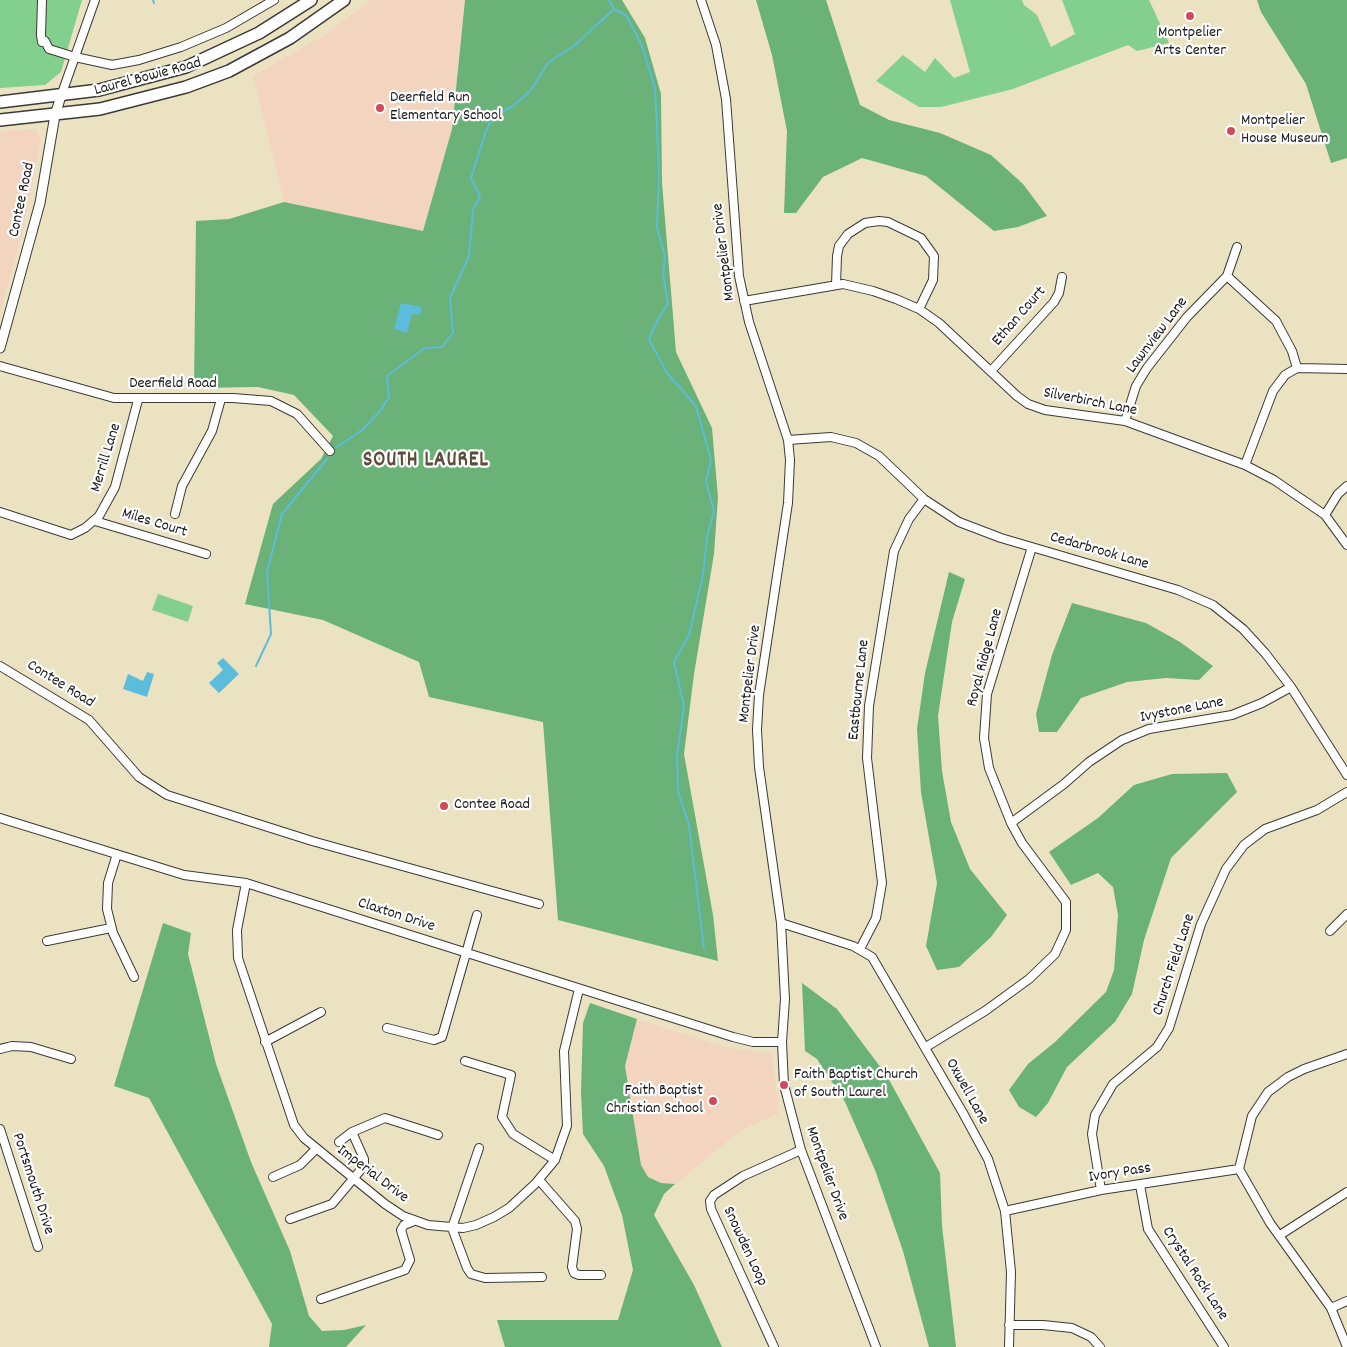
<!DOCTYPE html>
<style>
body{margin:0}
canvas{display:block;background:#ebe2c2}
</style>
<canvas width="1347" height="1347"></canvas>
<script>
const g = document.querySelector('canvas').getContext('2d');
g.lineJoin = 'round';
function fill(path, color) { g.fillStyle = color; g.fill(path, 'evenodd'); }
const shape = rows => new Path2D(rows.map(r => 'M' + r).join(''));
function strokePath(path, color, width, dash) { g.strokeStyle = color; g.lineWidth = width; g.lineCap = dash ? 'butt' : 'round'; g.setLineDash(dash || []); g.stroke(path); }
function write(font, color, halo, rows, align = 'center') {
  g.font = font + ' Dekko,sans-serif'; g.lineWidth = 4.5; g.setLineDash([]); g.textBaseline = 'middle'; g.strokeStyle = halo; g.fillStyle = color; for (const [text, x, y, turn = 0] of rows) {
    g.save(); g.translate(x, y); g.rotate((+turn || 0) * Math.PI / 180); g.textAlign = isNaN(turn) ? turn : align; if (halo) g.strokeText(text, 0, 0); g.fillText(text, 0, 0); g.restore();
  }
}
const built = shape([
 [371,0,465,0,452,129,423,231,284,202,253,76,323,36],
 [35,129,41,139,23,230,0,314,0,131],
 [637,1019,720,1046,772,1054,779,1113,740,1131,675,1184,661,1183,648,1177,641,1165,625,1066]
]);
const green = shape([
 [0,0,82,0,61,72,45,85,0,88],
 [950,0,1022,0,1024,5,1037,15,1051,47,1075,34,1062,0,1149,0,1169,43,1137,51,1128,45,1013,89,941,107,919,107,876,81,903,55,925,72,935,58,954,78,970,72],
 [158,594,193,606,188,622,152,610]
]);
const forest = shape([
 [465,0,622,0,645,38,661,94,662,183,676,352,712,428,718,497,714,554,694,674,684,754,713,915,718,961,558,920,543,722,429,697,419,662,323,620,245,604,273,504,321,459,333,436,294,395,258,387,194,388,196,221,229,219,284,202,423,231,452,129],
 [756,0,826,0,860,105,889,120,940,133,991,155,1023,184,1047,216,1018,227,994,231,926,176,862,158,823,177,796,213,784,213,787,131,772,55],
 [1257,0,1347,0,1347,158,1331,163,1306,84,1261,12],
 [949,572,965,579,952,622,938,716,942,771,951,822,970,869,1007,915,991,937,959,967,937,970,926,946,937,883,921,792,917,729,925,673],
 [1072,603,1146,623,1180,642,1213,666,1199,680,1166,678,1127,682,1081,698,1057,732,1039,732,1036,714,1052,655],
 [1227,773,1237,792,1171,858,1144,940,1132,994,1115,1022,1067,1067,1048,1103,1036,1117,1019,1107,1009,1090,1028,1064,1055,1042,1106,992,1114,970,1118,915,1113,887,1098,873,1071,885,1049,852,1098,818,1134,785,1172,774],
 [163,923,191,933,188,954,216,1064,251,1162,290,1251,309,1316,322,1331,344,1330,366,1325,346,1347,269,1347,272,1324,149,1098,114,1086],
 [802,983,837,1009,887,1076,940,1173,942,1226,956,1347,929,1347,903,1251,875,1170,845,1102,817,1059,805,1051],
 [590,1003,637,1019,625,1066,641,1165,648,1177,661,1183,675,1184,664,1194,654,1215,694,1285,722,1347,505,1347,497,1320,618,1320,633,1270,622,1215,604,1166,583,1134,581,1092,583,1023]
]);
const water = shape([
 [401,303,422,307,420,315,412,314,407,333,394,329],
 [223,658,239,674,219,693,209,683,223,670,217,663],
 [147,672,154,674,147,697,123,689,128,674,143,681]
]);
const stream = shape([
 [153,0,154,3],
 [614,9,627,16,642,46,655,88,659,171,657,228,665,256,663,274,668,304,658,319,649,339,667,373,696,406,711,460,706,482,714,511,707,537,703,575,689,635,674,662,684,706,677,756,678,792,689,825,704,949],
 [337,447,362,430,380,411,389,397,387,376,425,348,442,347,453,333,450,298,469,256,473,210,480,197,471,178,486,131,494,116,513,106,530,91,548,63,575,45,614,9,609,0],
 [256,666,271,634,267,572,282,514,327,459]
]);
const minor = shape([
 [42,0,41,35,42,42,45,41,49,49,75,57,112,65,139,60,181,47,226,28,274,0],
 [701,0,716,45,726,99,739,276,749,322,788,440,790,460,788,503,759,695,757,730,759,767,781,923,785,999,782,1042,784,1085,801,1150,876,1347],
 [61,96,95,0],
 [1227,276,1276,321,1292,351,1297,368],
 [1227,276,1237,247],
 [836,285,837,256,839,246,848,234,865,223,879,221,888,222,921,238,934,256,933,280,919,309],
 [744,301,843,284,873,291,896,299,919,309,939,323,1017,396,1028,404,1045,410,1125,421,1245,465,1274,480,1325,515,1347,545],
 [0,366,114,398,233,398,271,401,297,414,330,451],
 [991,371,1054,302,1059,293,1062,277],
 [1125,421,1136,386,1147,368,1187,317,1227,276],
 [788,440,831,437,856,443,879,456,924,499,959,522,1001,538,1178,590,1213,605,1243,629,1265,653,1291,687,1347,775],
 [1245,465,1273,391,1285,375,1297,368,1347,369],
 [0,512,71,535,85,528,99,516,115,487,138,400],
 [175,514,182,486,212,431,221,399],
 [1325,515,1338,494,1347,486],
 [95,521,206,554],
 [0,666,89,720,139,777,167,795,312,841,539,904],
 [0,818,184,875,246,883,733,1037,753,1042,782,1042],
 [1011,823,1064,784,1089,762,1122,740,1149,729,1232,715,1262,703,1291,687],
 [117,854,108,883,107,909,113,933,134,977],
 [246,883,237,930,238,958,294,1125,304,1138,385,1204,403,1216,428,1225,463,1228,476,1225,494,1217,509,1208,535,1184,555,1160,567,1126,564,1051,579,989],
 [781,923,853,946,872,957,963,1113,988,1159,1005,1211,1011,1272,1009,1347],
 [1330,931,1347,914],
 [47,941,111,928],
 [860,949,876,918,882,883,867,758,869,706,894,551,909,519,924,499],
 [387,1028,434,1040,442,1037,477,915],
 [265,1042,321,1012],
 [926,1047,985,1011,1029,979,1055,954,1066,930,1066,902,1022,843,1011,823,989,768,984,738,987,694,1032,547],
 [0,1049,12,1046,31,1047,71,1059],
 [465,1061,511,1075,502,1117,513,1134,555,1160],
 [0,1129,38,1247],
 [339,1142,352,1132,385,1118,438,1135],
 [479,1148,452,1228,467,1268,471,1274,485,1278,542,1277],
 [273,1177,300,1165,316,1149],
 [539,1180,575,1221,577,1229,572,1267,574,1273,579,1275,601,1275],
 [1140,1185,1148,1229,1224,1347],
 [1101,1190,1092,1134,1095,1115,1113,1084,1157,1047,1169,1028,1201,924,1226,869,1244,845,1265,829,1317,810,1347,792],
 [1005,1211,1101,1190,1239,1169],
 [290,1219,332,1204,364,1166,364,1159,352,1132],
 [1280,1235,1347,1192],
 [321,1299,405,1270,410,1260,401,1230,404,1225,414,1221],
 [1331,1308,1347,1301],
 [1009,1325,1043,1325,1072,1328,1091,1337,1100,1347],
 [774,1347,711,1209,710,1201,714,1195,743,1176,801,1150],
 [1347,1347,1331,1308,1270,1223,1239,1169,1252,1116,1268,1092,1288,1077,1304,1069,1347,1054]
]);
const tertiary = shape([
 [0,348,40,203,55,115,61,96]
]);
const primary = shape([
 [0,102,99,90,186,67,259,33,311,0],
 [0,120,100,109,186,87,229,71,290,38,344,0]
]);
const markers = [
 [1190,16,5,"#d1495b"],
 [380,108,5,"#d1495b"],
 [1231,131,5,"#d1495b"],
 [444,806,5,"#d1495b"],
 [784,1085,5,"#d1495b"],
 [713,1101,5,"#d1495b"]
];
const poiNames = [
 ["Montpelier",1190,34,"center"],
 ["Arts Center",1190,52,"center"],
 ["Deerfield Run",390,99],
 ["Elementary School",390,117],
 ["Montpelier",1241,122],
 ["House Museum",1241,140],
 ["Contee Road",454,806],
 ["Faith Baptist Church",794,1076],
 ["of South Laurel",794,1094],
 ["Faith Baptist",703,1092,"right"],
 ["Christian School",703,1110,"right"]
];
const streetNames = [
 ["Laurel Bowie Road",148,78,-15],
 ["Contee Road",23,200,-78],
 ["Montpelier Drive",725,252,-97],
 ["Ethan Court",1020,317,-49],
 ["Lawnview Lane",1158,336,-53],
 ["Deerfield Road",173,385],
 ["Silverbirch Lane",1090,403,11],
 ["Merrill Lane",107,458,-73],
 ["Miles Court",154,524,17],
 ["Cedarbrook Lane",1099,552,16],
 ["Royal Ridge Lane",986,658,-75],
 ["Montpelier Drive",751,674,-83],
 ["Contee Road",60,685,32],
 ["Eastbourne Lane",860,690,-84],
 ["Ivystone Lane",1182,711,-11],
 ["Claxton Drive",396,916,18],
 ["Church Field Lane",1175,965,-72],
 ["Oxwell Lane",966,1092,61],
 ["Montpelier Drive",826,1174,70],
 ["Ivory Pass",1120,1174,-9],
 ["Imperial Drive",372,1175,37],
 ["Portsmouth Drive",32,1184,72],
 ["Snowden Loop",744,1247,65],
 ["Crystal Rock Lane",1194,1274,57]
];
const districtNames = [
 ["SOUTH LAUREL",426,462]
];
fill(built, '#f3d4bf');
fill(green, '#83cf8d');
fill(forest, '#6ab278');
fill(water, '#5cbcdb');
strokePath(stream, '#5cbcdb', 2);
strokePath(minor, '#3b3a35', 10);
strokePath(tertiary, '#3b3a35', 11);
strokePath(primary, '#3b3a35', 14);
strokePath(minor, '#fff', 8);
strokePath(tertiary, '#fff', 9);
strokePath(primary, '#fff', 11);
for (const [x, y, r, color] of markers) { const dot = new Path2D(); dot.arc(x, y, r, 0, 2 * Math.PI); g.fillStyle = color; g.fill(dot); strokePath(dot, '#fff', 2); }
write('16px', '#1c1c1c', '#fff', poiNames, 'left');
write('16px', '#1c1c1c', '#fff', streetNames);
g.letterSpacing = '1px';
write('bold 21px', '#5e4c3b', '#fff', districtNames);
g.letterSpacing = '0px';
</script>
